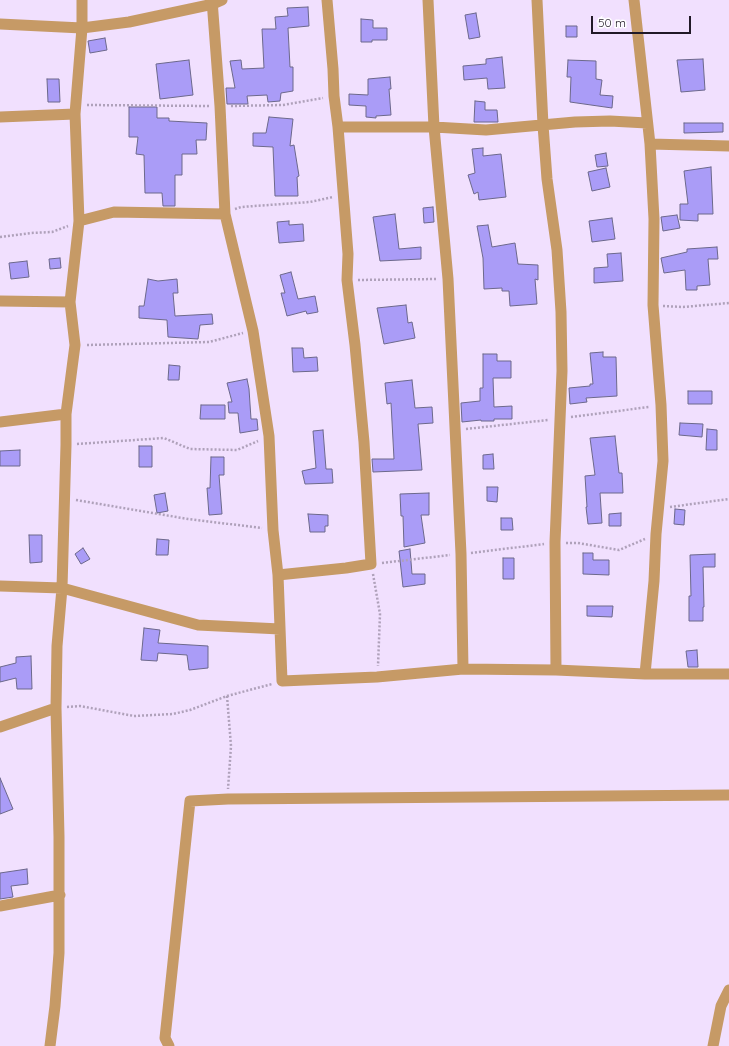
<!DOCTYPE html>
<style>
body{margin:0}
#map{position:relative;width:729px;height:1046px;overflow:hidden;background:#f1e0fe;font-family:Quicksand,sans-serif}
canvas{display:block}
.scale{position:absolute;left:591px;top:16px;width:100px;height:18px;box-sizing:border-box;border:2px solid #211927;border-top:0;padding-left:5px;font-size:12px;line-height:14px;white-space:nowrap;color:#211927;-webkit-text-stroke:3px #fff;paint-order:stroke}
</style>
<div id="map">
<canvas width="729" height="1046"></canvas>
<div class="scale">50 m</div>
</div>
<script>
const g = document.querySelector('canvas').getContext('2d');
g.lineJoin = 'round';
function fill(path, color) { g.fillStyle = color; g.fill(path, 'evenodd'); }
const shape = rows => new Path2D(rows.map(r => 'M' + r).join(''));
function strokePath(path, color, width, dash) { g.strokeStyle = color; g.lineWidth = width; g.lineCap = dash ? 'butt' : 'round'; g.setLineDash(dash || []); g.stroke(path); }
const building = shape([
 [308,7,309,26,288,28,290,67,293,67,293,91,281,93,280,101,268,102,267,95,247,96,248,104,227,104,226,88,235,88,230,61,241,60,242,69,264,68,262,29,276,29,275,17,288,16,287,8,308,7],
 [476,13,480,37,469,39,465,15,476,13],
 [361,19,373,20,373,28,387,28,387,40,372,40,372,42,361,42,361,19],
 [566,26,577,26,577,37,566,37,566,26],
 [105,38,107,50,90,53,88,41,105,38],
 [502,57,505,88,488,89,487,78,464,80,463,66,486,64,486,59,502,57],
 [703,59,705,90,681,92,677,60,703,59],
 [189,60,193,95,160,99,156,64,189,60],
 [568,60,596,61,596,79,602,80,600,95,613,96,612,108,570,102,571,77,567,77,568,60],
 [390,77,391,89,389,89,391,115,376,116,376,118,366,117,366,106,349,105,349,94,368,95,368,79,390,77],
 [47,79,59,79,60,102,48,102,47,79],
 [475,101,485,102,485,110,497,110,498,122,474,122,475,101],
 [129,107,157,107,157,118,169,118,169,121,207,123,206,140,196,140,197,154,182,154,182,175,175,175,175,206,163,206,162,193,145,193,144,155,136,154,138,137,129,137,129,107],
 [269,117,293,119,290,146,294,145,299,176,297,177,298,196,275,196,273,147,253,146,253,133,266,133,269,117],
 [684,123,723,123,723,132,684,133,684,123],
 [483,148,483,156,501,154,506,197,479,200,478,192,474,194,468,175,475,173,472,149,483,148],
 [606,153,608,166,597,167,595,155,606,153],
 [711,167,713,214,698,214,698,221,680,220,680,204,688,204,684,171,711,167],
 [606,168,610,187,592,191,588,172,606,168],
 [433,207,434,222,424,223,423,208,433,207],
 [395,214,399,249,421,247,421,259,380,261,373,217,395,214],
 [677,215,680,228,663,231,661,217,677,215],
 [612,218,615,239,592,242,589,221,612,218],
 [289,221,289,225,303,224,304,241,279,243,277,222,289,221],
 [488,225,492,247,515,243,518,264,538,265,538,280,535,279,537,304,510,306,509,291,502,291,502,288,484,289,483,258,477,226,488,225],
 [717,247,718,259,708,259,710,285,697,286,697,290,686,290,685,270,664,273,661,258,687,252,687,249,717,247],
 [621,253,623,281,594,283,594,268,608,267,607,254,621,253],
 [60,258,61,268,50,269,49,259,60,258],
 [27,261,29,277,11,279,9,263,27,261],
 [291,272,298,299,315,296,318,312,307,314,306,311,287,316,281,293,285,293,280,275,291,272],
 [148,279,158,281,177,279,178,293,173,293,175,316,212,314,213,324,200,325,198,339,168,337,167,320,139,318,139,306,144,306,148,279],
 [406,305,408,323,412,322,415,338,384,344,377,308,406,305],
 [292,348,303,348,304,358,317,357,318,371,293,372,292,348],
 [603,352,603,357,616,357,617,396,586,398,587,402,570,404,569,388,590,386,590,384,593,384,590,353,603,352],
 [483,354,497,354,497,361,511,361,511,378,493,378,494,407,512,406,512,419,494,419,494,421,481,421,481,420,462,422,461,403,480,401,480,388,483,388,483,354],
 [169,365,180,366,179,380,168,380,169,365],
 [247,379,249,389,251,419,257,419,258,430,240,433,238,413,229,413,228,402,232,402,227,383,247,379],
 [412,380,415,408,432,407,433,423,418,424,422,470,373,472,372,459,394,459,391,403,387,404,385,383,412,380],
 [688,391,712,391,712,404,688,404,688,391],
 [201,405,225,405,225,419,200,419,201,405],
 [680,423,703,424,702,437,679,435,680,423],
 [707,429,717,430,717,450,706,450,707,429],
 [323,430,326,469,332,469,333,483,305,484,302,471,316,468,313,431,323,430],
 [615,436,619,473,622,473,623,493,600,493,602,523,588,524,586,507,587,507,585,476,595,475,590,438,615,436],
 [139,446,152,446,152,467,139,467,139,446],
 [20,450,20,466,0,466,0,451,20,450],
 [493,454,494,469,483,469,483,455,493,454],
 [211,457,224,457,224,475,219,475,222,514,209,515,207,488,210,488,211,457],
 [487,487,498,487,497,502,487,501,487,487],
 [165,493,168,511,157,513,154,495,165,493],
 [429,493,429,515,421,515,425,543,404,547,403,516,401,516,400,494,429,493],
 [675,509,685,510,684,525,674,524,675,509],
 [621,513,621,526,609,526,609,514,621,513],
 [308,514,328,515,328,526,325,526,325,532,310,532,308,514],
 [501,518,512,518,513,530,501,530,501,518],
 [29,535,42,535,42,562,30,563,29,535],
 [157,539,169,540,168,555,156,555,157,539],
 [83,548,90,559,81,564,75,554,83,548],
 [410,549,412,574,425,574,425,584,403,587,399,551,410,549],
 [583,553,593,553,593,560,609,560,609,575,583,574,583,553],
 [715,554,715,567,703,567,704,607,703,607,703,621,689,621,689,596,691,596,690,555,715,554],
 [503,558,514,558,514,579,503,579,503,558],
 [587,606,613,606,612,617,587,616,587,606],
 [144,628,160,630,158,643,208,646,208,668,189,670,187,655,158,653,157,661,141,660,144,628],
 [697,650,698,667,688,667,686,651,697,650],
 [31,656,32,689,17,689,16,678,0,682,0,667,16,663,16,657,31,656],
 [0,778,13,809,0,814,0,778],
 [27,869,28,884,11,886,13,897,0,899,0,873,27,869]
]);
const path = shape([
 [87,105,210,106],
 [231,106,283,105,323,98],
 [235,209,241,207,310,202,333,197],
 [0,237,31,233,52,232,68,226],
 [358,280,437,279],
 [663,306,683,307,729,303],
 [87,345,209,342,243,333],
 [571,417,649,407],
 [466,429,548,420],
 [77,444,164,438,190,449,237,450,258,441],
 [76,500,188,519,262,528],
 [670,507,729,499],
 [566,543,578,543,619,550,645,539],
 [471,553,544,544],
 [382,563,450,555],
 [373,574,380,614,378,666],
 [227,696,231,746,228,789],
 [67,707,80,706,134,716,173,714,190,710,227,696,272,684]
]);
const minor = shape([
 [212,0,220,106,225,214,253,331,269,436,273,530,278,575,282,681,377,677,463,669,556,670,645,674,729,674],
 [428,0,434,127,448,279,461,554,463,669],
 [537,0,543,125,547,179,557,250,561,312,562,371,555,542,556,670],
 [634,0,650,144,654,219,653,305,661,405,663,461,656,534,654,581,645,674],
 [0,24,82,28,129,22,213,4,222,0],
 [0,117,75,114],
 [338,127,434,127,486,130,575,122,610,121,647,123],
 [650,144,729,146],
 [79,221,114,212,225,214],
 [0,301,70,302],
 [0,422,66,414],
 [278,575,346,568,371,564,364,442,355,345,347,280,348,254,338,127,334,96,333,69,327,0],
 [0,586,62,588,198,625,280,629],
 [0,727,56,708],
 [0,906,60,895],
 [50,1046,55,1006,59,953,59,837,56,708,57,646,62,588,66,445,66,414,75,345,70,302,79,221,75,114,82,28,82,0],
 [169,1046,165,1038,190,801,228,799,729,795],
 [713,1046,721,1006,729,990]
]);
fill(building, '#aa9cf7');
strokePath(building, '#6c688b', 1);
strokePath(path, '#afa1ba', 2.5, [2, 2]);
strokePath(minor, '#c69a66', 11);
</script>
